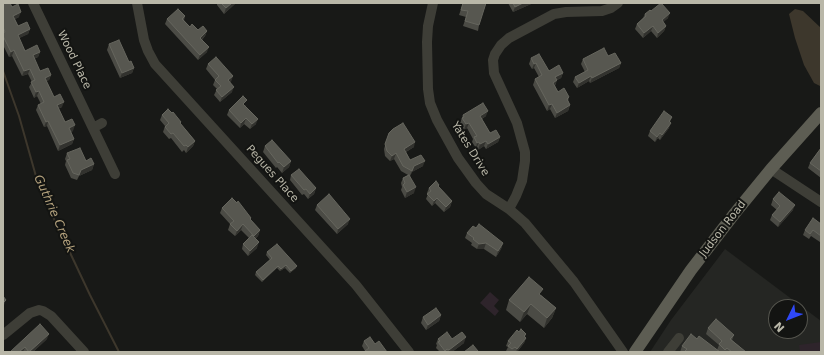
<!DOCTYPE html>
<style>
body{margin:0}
#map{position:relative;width:824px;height:355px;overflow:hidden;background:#181917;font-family:"DejaVu Sans",sans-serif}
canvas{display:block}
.frame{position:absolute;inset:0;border:4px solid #b9b7a8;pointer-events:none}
.north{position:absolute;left:768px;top:299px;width:40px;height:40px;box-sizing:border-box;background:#131412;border:1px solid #55554e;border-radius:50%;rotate:227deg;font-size:11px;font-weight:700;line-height:16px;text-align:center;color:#b9b7a8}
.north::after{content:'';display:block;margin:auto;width:14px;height:18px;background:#2f48f8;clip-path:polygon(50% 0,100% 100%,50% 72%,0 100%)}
</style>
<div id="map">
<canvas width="824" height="355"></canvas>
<div class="frame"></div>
<div class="north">N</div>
</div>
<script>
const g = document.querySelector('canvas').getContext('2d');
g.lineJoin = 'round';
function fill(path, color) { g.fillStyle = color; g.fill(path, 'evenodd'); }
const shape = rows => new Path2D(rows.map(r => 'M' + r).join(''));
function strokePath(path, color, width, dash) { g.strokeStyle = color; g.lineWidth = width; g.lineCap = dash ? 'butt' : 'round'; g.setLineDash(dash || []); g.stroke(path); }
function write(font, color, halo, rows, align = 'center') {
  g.font = font + ' "DejaVu Sans",sans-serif'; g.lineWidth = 4; g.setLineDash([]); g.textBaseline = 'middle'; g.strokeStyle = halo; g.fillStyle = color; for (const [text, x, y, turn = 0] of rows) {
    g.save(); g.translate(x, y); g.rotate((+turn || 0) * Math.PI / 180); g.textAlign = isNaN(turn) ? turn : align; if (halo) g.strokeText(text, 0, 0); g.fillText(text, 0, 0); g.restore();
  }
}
const built = shape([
 [725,249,821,321,821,352,650,352,671,320],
 [776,307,800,307,800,331,776,331]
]);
const green = shape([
 [490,292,499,300,494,306,499,311,495,316,480,303],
 [821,342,821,352,800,352,799,345]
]);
const water = shape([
 [795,9,803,11,821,28,821,85,820,86,814,83,804,65,795,38,789,14]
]);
const stream = shape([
 [3,71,19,116,39,187,90,295,119,352]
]);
const minor = shape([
 [33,3,115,174],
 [137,3,144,40,148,51,155,64,356,285,409,352],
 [433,3,428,26,427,42,428,89,430,103,437,120,458,158,476,183,486,194,509,209,525,223,574,282,623,352],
 [93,128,102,123],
 [771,169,821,202],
 [509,209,516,196,522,181,525,161,525,152,517,123,494,73,493,60,495,54,501,45,509,38,554,14,566,12,602,11,611,8,618,3],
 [3,335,30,313,39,310,43,311,51,316,84,352],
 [668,352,679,338]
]);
const major = shape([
 [635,352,691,270,735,213,771,169,821,113]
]);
const wall = shape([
 [3,3,12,7,19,17,15,19,18,26,30,29,28,34,19,38,25,51,40,52,38,57,34,59,40,71,51,75,49,80,46,81,54,97,62,107,58,109,65,122,73,131,71,132,74,139,72,144,58,151,47,126,44,127,36,110,38,105,41,104,37,96,34,98,29,87,32,82,28,74,22,76,12,56,9,57,3,45],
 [217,3,236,3,224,14,217,5],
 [463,3,479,25,478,31,463,26,466,17,459,15],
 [508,3,531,3,531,4,513,12],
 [651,11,668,18,663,22,666,26,664,31,657,38,651,31,643,38,635,29,637,24,643,18,645,14],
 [185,16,184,20,190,27,198,30,207,31,205,36,202,40,207,52,198,60,165,24,167,19],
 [109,44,129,62,134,68,132,73,120,78,107,50],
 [608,56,621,63,619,68,590,83,589,81,577,88,573,82,575,77,585,72,581,64,583,59],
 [531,58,549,71,563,73,561,78,557,80,555,86,558,92,569,97,568,101,570,105,568,111,555,118,550,109,547,111,533,85,535,79,539,77,534,68,532,69,529,64],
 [208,64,233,76,230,82,232,92,220,102,214,95,217,89,213,85,215,80,206,69],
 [245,105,256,124,250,129,244,124,240,128,227,115,229,110],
 [162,115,181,124,195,141,193,146,186,153,184,150,182,152,171,138,169,139,163,132,165,126,160,120],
 [463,115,486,116,482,119,490,133,500,137,498,142,486,149,484,146,478,150,477,147,476,148,472,142,473,139,467,128,464,130,460,123],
 [672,117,670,122,669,128,660,140,658,138,655,142,648,136,650,131],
 [389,133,414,147,406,152,410,160,423,166,412,172,410,176,414,193,405,198,401,190,402,187,401,183,403,178,408,175,401,171,394,159,390,161,385,156,384,149],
 [265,146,291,161,289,167,282,173,277,167,276,168,263,152],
 [821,148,821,178,808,168,810,163],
 [67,153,94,164,92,170,79,176,77,180,71,178,65,165,66,161,65,159],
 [291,175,316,188,314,194,308,199,304,194,302,195,290,180],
 [439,187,452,201,450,207,444,212,435,203,432,206,426,199,428,194,427,193,429,188],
 [773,199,793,210,778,227,770,220,772,215,777,210,771,205],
 [237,203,251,218,251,220,260,230,258,236,256,238,257,248,248,256,242,249,243,244,249,238,241,230,235,236,228,230,230,224,220,213,222,208],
 [317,205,348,224,337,234,315,210],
 [821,224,821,241,820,242,811,236,809,239,803,235,805,230],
 [476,228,503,243,501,249,496,257,484,249,477,249,471,245,472,243,465,238,467,233],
 [267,252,296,268,290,273,285,268,280,271,277,268,262,282,255,275,256,272,270,260,266,255],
 [541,295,556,308,552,318,544,328,527,314,520,322,506,310,509,300],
 [441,315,439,321,426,330,421,323,423,317],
 [708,328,734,335,732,340,746,352,680,352,682,346,697,339,717,350,719,345,706,334],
 [519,332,526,334,525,337,526,338,524,343,517,352,508,352,506,351,508,347,506,346,508,341],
 [47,339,33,352,10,352],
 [438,339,452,339,464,343,452,352,440,352,436,348,437,345,436,344],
 [364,341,375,344,365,351,362,346]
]);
const shadedWall = shape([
 [232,3,236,3,224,14,226,8],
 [523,3,531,3,531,4,513,12,515,7],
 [21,12,19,17,11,21,13,16],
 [670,13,668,18,660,25,662,20],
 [653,26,651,31,643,38,644,33],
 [666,26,664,31,657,38,658,33],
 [30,29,28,34,16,40,18,35],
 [207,31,205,36,198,43,200,38],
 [209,47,207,52,198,60,200,55],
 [14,50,12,56,9,57,11,52],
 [40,52,38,57,31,60,33,55],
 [536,63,534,68,532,69,534,64],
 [621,63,619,68,590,83,592,78],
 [134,68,132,73,120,78,122,73],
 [30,69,28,74,22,76,24,71],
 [563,73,561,78,553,82,555,77],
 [51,75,49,80,43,83,45,78],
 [233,76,231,82,226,86,228,80],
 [591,76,589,81,577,88,579,83],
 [557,80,555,85,551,88,553,83],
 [234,87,232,92,220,102,222,97],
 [39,91,37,96,34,98,36,92],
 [64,102,62,107,55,110,57,105],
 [552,104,550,109,547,111,549,105],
 [570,105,568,111,555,118,557,113],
 [488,111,486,116,478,121,480,116],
 [246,118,244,124,240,128,241,123],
 [258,119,256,124,250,129,252,124],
 [48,121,47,126,44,127,46,122],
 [469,123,467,128,464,130,466,124],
 [671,123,669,128,660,140,662,135],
 [75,125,73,131,67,133,69,128],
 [660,133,658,138,655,142,657,137],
 [500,137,498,142,486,149,488,144],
 [74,139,72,144,58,151,60,145],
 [195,141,193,146,186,153,188,147],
 [486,141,484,146,478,150,480,144],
 [415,142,414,147,402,154,404,149],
 [479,142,477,147,476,148,477,143],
 [396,153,394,159,390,161,392,156],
 [291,161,289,167,282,173,284,167],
 [425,161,423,166,412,172,410,176,414,166],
 [94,164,92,170,79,176,81,170],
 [416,187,414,193,405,198,407,192],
 [316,188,314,194,308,199,310,194],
 [437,198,435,203,432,206,434,201],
 [452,201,450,207,444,212,446,207],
 [795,205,793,210,778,227,780,222],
 [350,219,348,224,337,234,338,229],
 [243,224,241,230,235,236,237,231],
 [260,230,258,236,252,241,254,236],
 [259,242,257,248,248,256,250,251],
 [486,243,484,249,477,249,479,244],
 [503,243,501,249,496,257,498,251],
 [286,265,285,268,280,271,281,269],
 [278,266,277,268,262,282,263,280],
 [297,266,296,268,290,273,291,271],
 [6,300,4,305,3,306,3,303],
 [531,304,527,314,520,322,524,312],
 [556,308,552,318,544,328,547,318],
 [441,315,439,321,426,330,428,325],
 [49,334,47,339,33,352,29,352],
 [466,337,464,343,452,352,448,352,449,350],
 [526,338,524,343,517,352,516,352,517,349],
 [25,347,23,352,19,352]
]);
const building = shape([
 [3,3,10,3,12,7,18,4,21,12,13,16,18,26,27,22,30,29,18,35,25,51,37,45,40,52,33,55,40,71,48,68,51,75,45,78,54,97,60,94,64,102,57,105,65,122,72,119,75,125,69,128,74,139,60,145,48,121,46,122,38,105,44,102,39,91,36,92,31,82,35,80,30,69,24,71,14,50,11,52,3,36,3,33,5,32,3,27,3,3],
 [221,3,232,3,226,8,221,3],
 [463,3,486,3,479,25,465,21,468,11,461,10,463,3],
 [513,3,523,3,515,7,513,3],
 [661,3,670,13,662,20,666,26,658,33,653,26,644,33,637,24,646,16,645,14,650,10,651,11,661,3],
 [178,9,185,16,182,19,190,27,192,24,198,30,203,26,207,31,200,38,209,47,200,55,167,19,178,9],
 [119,40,129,62,131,61,134,68,122,73,109,44,119,40],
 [604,48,608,56,615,53,621,63,592,78,591,76,579,83,575,77,588,70,583,59,604,48],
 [539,54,549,71,559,65,563,73,555,77,557,80,553,83,558,92,564,88,569,97,567,99,570,105,557,113,552,104,549,105,535,79,542,75,536,63,534,64,531,58,539,54],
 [216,57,233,76,228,80,234,87,222,97,216,90,221,86,215,80,219,76,208,64,216,57],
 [243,96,247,100,243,104,258,119,252,124,246,118,241,123,229,110,243,96],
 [483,103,488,111,480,116,490,133,496,130,500,137,488,144,486,141,480,144,479,142,477,143,474,137,477,136,469,123,466,124,462,118,464,117,463,115,483,103],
 [168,109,172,113,173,112,181,122,180,123,195,141,188,147,186,145,184,146,173,133,171,134,165,127,169,123,162,115,168,109],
 [664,111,672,117,669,121,671,123,662,135,660,133,657,137,650,131,664,111],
 [403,123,415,142,404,149,410,160,421,155,425,161,414,166,412,171,403,166,396,153,392,156,387,151,385,144,389,133,393,129,403,123],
 [272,140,291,161,284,167,279,162,278,163,265,146,272,140],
 [80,148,86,161,91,158,94,164,81,170,79,175,73,173,67,160,70,159,67,153,80,148],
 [821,148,821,171,810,163,821,148],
 [299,169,316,188,310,194,306,189,304,190,291,175,299,169],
 [409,175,416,187,407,192,403,185,405,183,403,178,409,175],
 [436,181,439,185,438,186,452,201,446,207,437,198,434,201,427,194,431,191,429,188,436,181],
 [779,192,795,205,780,222,772,215,780,206,773,199,779,192],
 [329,194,350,219,338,229,317,205,329,194],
 [232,198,237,203,238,201,251,218,250,219,260,230,254,236,243,224,237,231,230,224,234,221,222,208,232,198],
 [813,218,821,224,821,236,813,230,810,234,805,230,813,218],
 [479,224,503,243,498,251,486,243,479,244,473,239,474,238,467,233,473,226,476,228,479,224],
 [252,235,259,242,250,251,243,244,252,235],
 [277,244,297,266,291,271,286,265,281,269,278,266,263,280,256,272,272,258,267,252,277,244],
 [529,277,543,289,539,294,556,308,547,318,531,304,524,312,509,300,529,277],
 [3,296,6,300,3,303,3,296],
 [436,308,441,315,428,325,423,317,436,308],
 [716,319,734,335,730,339,746,352,732,352,727,348,725,350,719,344,722,341,708,328,716,319],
 [40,324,49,334,29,352,25,347,19,352,10,352,40,324],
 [521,329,526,334,524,336,526,338,517,349,515,347,512,349,508,346,511,343,508,341,517,330,519,332,521,329],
 [447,332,452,339,462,332,466,337,449,350,447,349,445,351,438,342,440,341,438,339,447,332],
 [691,334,697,339,699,336,720,352,686,352,685,351,687,349,682,346,691,334],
 [370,337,375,344,379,341,387,352,365,352,365,351,369,348,364,341,370,337],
 [473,345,478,351,477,352,464,352,473,345]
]);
const streetNames = [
 ["Wood Place",74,60,64],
 ["Yates Drive",470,149,58],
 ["Pegues Place",272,174,48],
 ["Judson Road",723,229,-52]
];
const waterNames = [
 ["Guthrie Creek",54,214,66]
];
fill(built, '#252623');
fill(green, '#2e242b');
fill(water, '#3d372c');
strokePath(stream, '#3d372c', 2);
strokePath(minor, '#3e3e37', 10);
strokePath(major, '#5d5d53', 12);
fill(wall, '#4b4b45');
fill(shadedWall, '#32322e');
fill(building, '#575750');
strokePath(building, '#66665e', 1);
write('11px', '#b9b7a8', '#131412', streetNames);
write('italic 12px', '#b5a37e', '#131412', waterNames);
</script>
